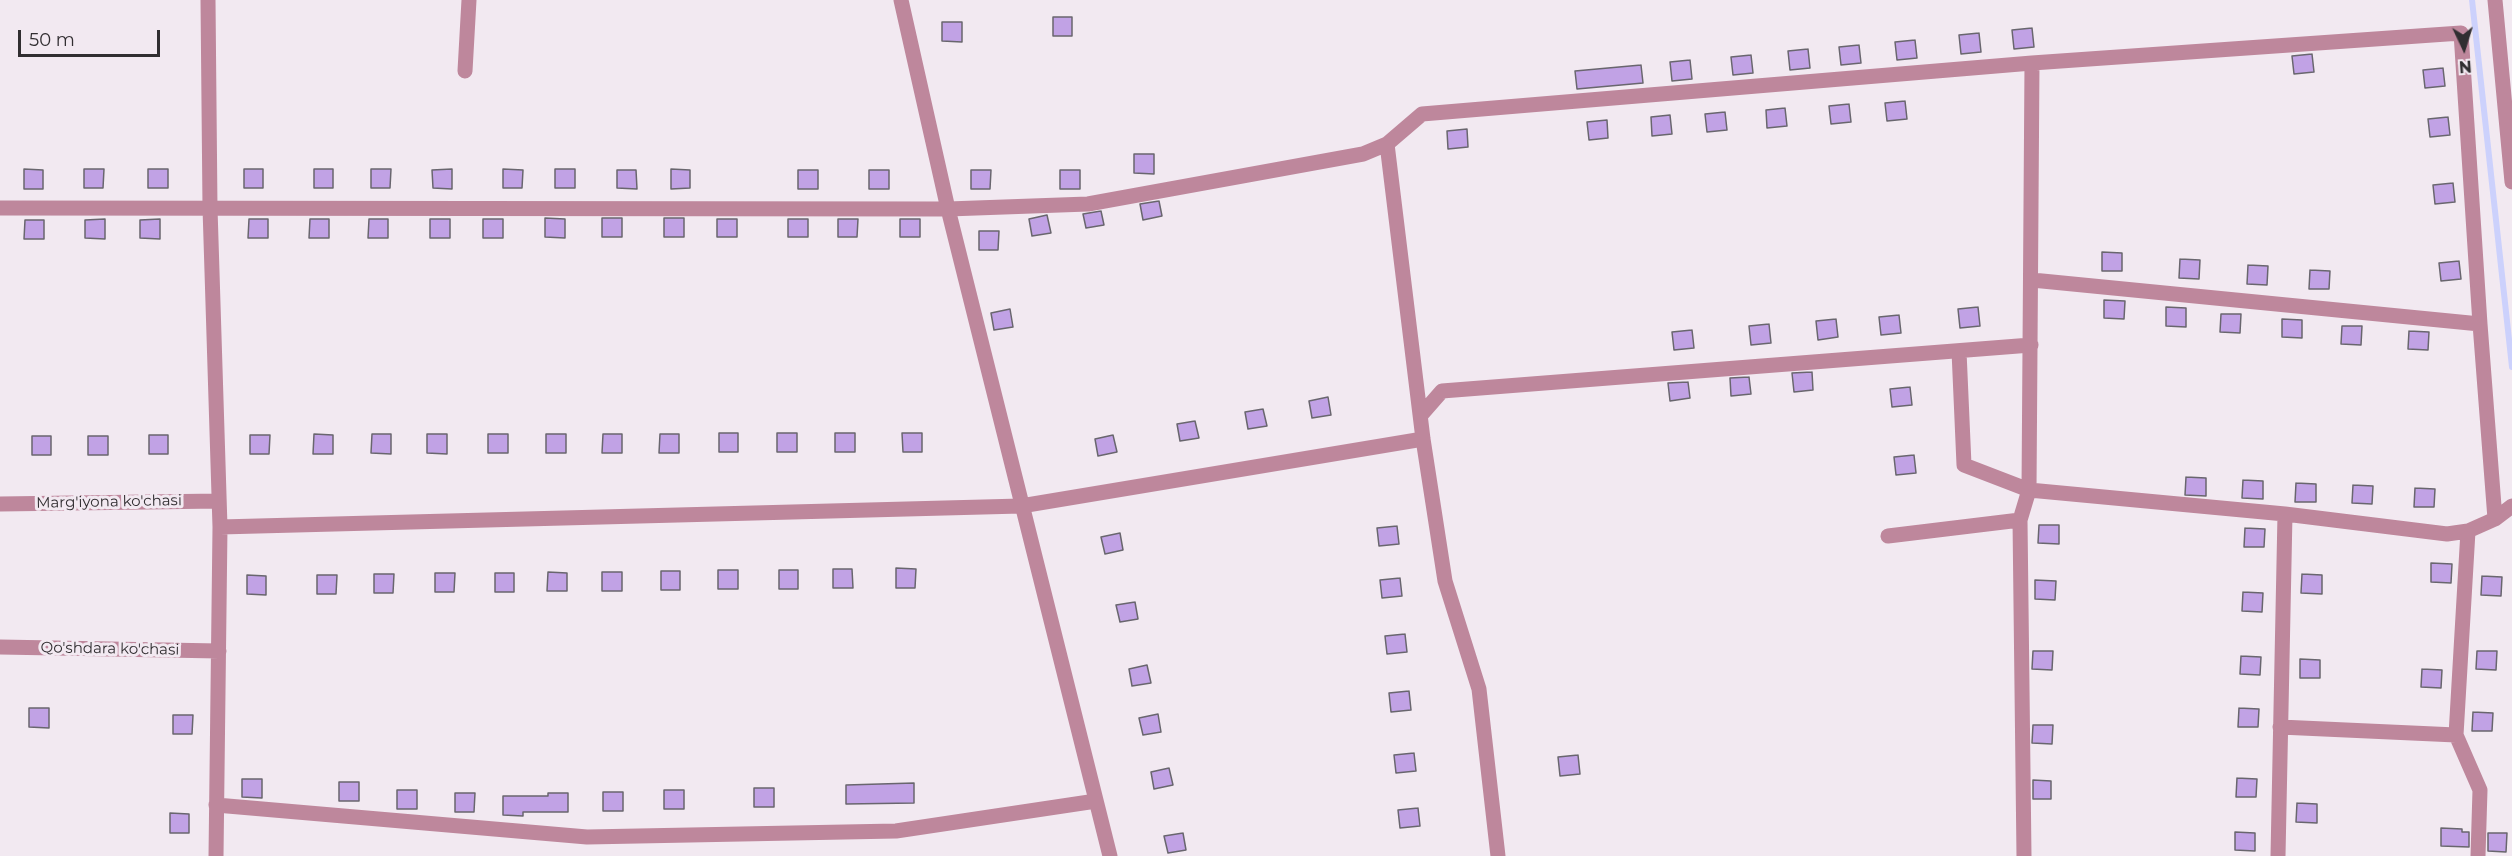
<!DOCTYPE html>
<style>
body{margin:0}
#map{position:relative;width:2512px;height:856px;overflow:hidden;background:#f2e9f1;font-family:Montserrat,sans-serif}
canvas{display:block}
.north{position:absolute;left:2434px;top:18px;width:60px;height:60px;-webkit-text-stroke:4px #f2e9f1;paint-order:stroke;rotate:176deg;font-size:16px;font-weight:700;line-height:24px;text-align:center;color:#312e31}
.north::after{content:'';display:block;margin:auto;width:21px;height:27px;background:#312e31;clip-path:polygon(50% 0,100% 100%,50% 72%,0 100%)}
.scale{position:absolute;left:18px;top:30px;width:142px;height:27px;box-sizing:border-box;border:3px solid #312e31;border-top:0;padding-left:8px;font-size:18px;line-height:21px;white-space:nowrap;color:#312e31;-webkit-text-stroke:4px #f2e9f1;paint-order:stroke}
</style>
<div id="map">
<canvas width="2512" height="856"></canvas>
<div class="north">N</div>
<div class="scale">50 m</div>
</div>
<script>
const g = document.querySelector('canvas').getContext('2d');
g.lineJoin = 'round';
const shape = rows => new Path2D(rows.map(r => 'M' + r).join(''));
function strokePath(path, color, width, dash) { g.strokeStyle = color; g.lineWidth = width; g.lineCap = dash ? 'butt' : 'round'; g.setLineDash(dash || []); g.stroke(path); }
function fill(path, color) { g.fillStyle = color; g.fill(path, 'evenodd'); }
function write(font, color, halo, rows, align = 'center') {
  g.font = font + ' Montserrat,sans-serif'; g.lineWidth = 6; g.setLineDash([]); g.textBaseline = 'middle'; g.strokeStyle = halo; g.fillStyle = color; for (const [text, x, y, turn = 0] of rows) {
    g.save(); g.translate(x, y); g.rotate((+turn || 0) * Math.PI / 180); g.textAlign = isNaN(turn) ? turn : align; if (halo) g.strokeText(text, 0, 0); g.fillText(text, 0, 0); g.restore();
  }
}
const stream = shape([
 [2472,0,2512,367]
]);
const building = shape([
 [1053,17,1072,17,1072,36,1053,36,1053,17],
 [942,22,962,22,962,42,942,41,942,22],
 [2032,28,2034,47,2014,49,2012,30,2032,28],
 [1979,33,1981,52,1961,54,1959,35,1979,33],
 [1915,40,1917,58,1897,60,1895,42,1915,40],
 [1859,45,1861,63,1841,65,1839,47,1859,45],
 [1808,49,1810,68,1790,70,1788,51,1808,49],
 [2312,54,2314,72,2294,74,2292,56,2312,54],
 [1751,55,1753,73,1733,75,1731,57,1751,55],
 [1690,60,1692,79,1672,81,1670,62,1690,60],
 [1641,65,1643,83,1577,89,1575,71,1641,65],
 [2443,68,2445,86,2425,88,2423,70,2443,68],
 [1905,101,1907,119,1887,121,1885,103,1905,101],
 [1849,104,1851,122,1831,124,1829,106,1849,104],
 [1785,108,1787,126,1767,128,1766,110,1785,108],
 [1725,112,1727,130,1707,132,1705,114,1725,112],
 [1670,115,1672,134,1652,136,1651,117,1670,115],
 [2448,117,2450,135,2430,137,2428,119,2448,117],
 [1607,120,1608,138,1589,140,1587,122,1607,120],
 [1467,129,1468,147,1448,149,1447,131,1467,129],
 [1134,154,1154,154,1154,174,1134,173,1134,154],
 [24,169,43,170,43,189,24,189,24,169],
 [84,169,104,169,103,188,84,188,84,169],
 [148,169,168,169,168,188,148,188,148,169],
 [244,169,263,169,263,188,244,188,244,169],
 [314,169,333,169,333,188,314,188,314,169],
 [371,169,391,169,390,188,371,188,371,169],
 [452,169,452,189,433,188,432,170,452,169],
 [503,169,523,170,522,188,503,188,503,169],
 [555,169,575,169,575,188,555,188,555,169],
 [671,169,690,170,690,188,671,189,671,169],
 [617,170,636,170,637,189,617,188,617,170],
 [798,170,818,170,818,189,798,189,798,170],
 [869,170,889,170,889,189,869,189,869,170],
 [971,170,991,170,990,189,971,189,971,170],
 [1060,170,1080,170,1080,189,1060,189,1060,170],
 [2453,183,2455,202,2435,204,2433,185,2453,183],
 [1159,201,1162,216,1143,220,1140,204,1159,201],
 [1101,211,1104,225,1086,228,1083,214,1101,211],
 [1047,215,1051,233,1032,236,1029,219,1047,215],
 [545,218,565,219,565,238,545,237,545,218],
 [602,218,622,218,622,237,602,237,602,218],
 [664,218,684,218,684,237,664,237,664,218],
 [105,219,105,239,85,238,85,220,105,219],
 [160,219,160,239,140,238,140,220,160,219],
 [249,219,268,219,268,238,248,238,249,219],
 [310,219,329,219,329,238,309,238,310,219],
 [369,219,388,219,388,238,368,238,369,219],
 [430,219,450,219,450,238,430,238,430,219],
 [483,219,503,219,503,238,483,238,483,219],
 [717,219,737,219,737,237,717,237,717,219],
 [788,219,808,219,808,237,788,237,788,219],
 [838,219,858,219,857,237,838,237,838,219],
 [900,219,920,219,920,237,900,237,900,219],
 [25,220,44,220,44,239,24,239,25,220],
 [979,231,999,231,998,250,979,250,979,231],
 [2102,252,2122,253,2122,271,2102,271,2102,252],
 [2180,259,2200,260,2199,279,2179,278,2180,259],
 [2459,261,2461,279,2441,281,2439,263,2459,261],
 [2248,265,2268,266,2267,285,2247,284,2248,265],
 [2310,270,2330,271,2329,289,2309,289,2310,270],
 [2104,300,2125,301,2124,319,2104,318,2104,300],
 [1978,307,1980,326,1960,328,1958,309,1978,307],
 [2166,307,2186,308,2186,327,2166,326,2166,307],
 [1010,309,1013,327,994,330,991,313,1010,309],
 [2221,314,2241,314,2240,333,2220,332,2221,314],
 [1899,315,1901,333,1881,335,1879,317,1899,315],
 [1836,319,1838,337,1818,340,1816,321,1836,319],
 [2282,319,2302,320,2302,338,2282,337,2282,319],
 [1769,324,1771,343,1751,345,1749,326,1769,324],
 [2342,326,2362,326,2361,345,2341,344,2342,326],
 [1692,330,1694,348,1674,350,1672,332,1692,330],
 [2409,331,2429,332,2428,350,2408,349,2409,331],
 [1812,372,1813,390,1794,392,1792,373,1812,372],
 [1749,377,1751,394,1731,396,1730,378,1749,377],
 [1688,382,1690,398,1670,401,1668,383,1688,382],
 [1910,387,1912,405,1892,407,1890,389,1910,387],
 [1328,397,1331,415,1312,418,1309,401,1328,397],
 [1263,409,1267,426,1248,429,1245,412,1263,409],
 [1195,421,1199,438,1180,441,1177,424,1195,421],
 [719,433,738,433,738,452,719,452,719,433],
 [777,433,797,433,797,452,777,452,777,433],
 [835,433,855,433,855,452,835,452,835,433],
 [902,433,922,433,922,452,903,452,902,433],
 [314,434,333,435,333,454,313,454,314,434],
 [372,434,391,434,391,454,371,453,372,434],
 [427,434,447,434,447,454,427,453,427,434],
 [488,434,508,434,508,453,488,453,488,434],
 [546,434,566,434,566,453,546,453,546,434],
 [603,434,622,434,622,453,602,453,603,434],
 [660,434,679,434,679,453,659,453,660,434],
 [149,435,168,435,168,454,149,454,149,435],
 [250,435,270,435,269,454,250,454,250,435],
 [1113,435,1117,452,1098,456,1095,439,1113,435],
 [32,436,51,436,51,455,32,455,32,436],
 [88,436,108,436,108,455,88,455,88,436],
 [1914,455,1916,473,1896,475,1894,457,1914,455],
 [2186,477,2206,478,2206,496,2185,495,2186,477],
 [2243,480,2263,481,2263,499,2242,498,2243,480],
 [2296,483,2316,484,2316,502,2295,502,2296,483],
 [2353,485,2373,486,2372,504,2352,503,2353,485],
 [2415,488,2435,489,2434,507,2414,507,2415,488],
 [2039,525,2059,525,2059,544,2038,543,2039,525],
 [1397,526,1399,544,1379,546,1377,528,1397,526],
 [2245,528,2265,529,2264,547,2244,547,2245,528],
 [1120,533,1123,550,1105,554,1101,537,1120,533],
 [2431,563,2452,564,2451,583,2431,582,2431,563],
 [896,568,916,569,915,588,896,588,896,568],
 [833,569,852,569,853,588,833,588,833,569],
 [718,570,738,570,738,589,718,589,718,570],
 [779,570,798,570,798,589,779,589,779,570],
 [661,571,680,571,680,590,661,590,661,571],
 [548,572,567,573,567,591,547,591,548,572],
 [602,572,622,572,622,591,602,591,602,572],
 [435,573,455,573,454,592,435,592,435,573],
 [495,573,514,573,514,592,495,592,495,573],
 [374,574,394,574,393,593,374,593,374,574],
 [2302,574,2322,575,2322,594,2301,593,2302,574],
 [247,575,266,576,266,595,247,594,247,575],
 [317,575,337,575,336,594,317,594,317,575],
 [2482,576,2502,577,2501,596,2481,595,2482,576],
 [1400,578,1402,596,1382,598,1380,580,1400,578],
 [2035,580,2056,581,2055,600,2035,599,2035,580],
 [2243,592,2263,593,2262,612,2242,611,2243,592],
 [1135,602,1138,619,1120,622,1116,605,1135,602],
 [1405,634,1407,652,1387,654,1385,636,1405,634],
 [2033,651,2053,651,2052,670,2032,669,2033,651],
 [2477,651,2497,651,2496,670,2476,669,2477,651],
 [2241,656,2261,657,2260,675,2240,674,2241,656],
 [2300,659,2320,660,2320,678,2300,678,2300,659],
 [1147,665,1151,683,1132,686,1129,669,1147,665],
 [2422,669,2442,670,2441,688,2421,687,2422,669],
 [1409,691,1411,710,1391,712,1389,693,1409,691],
 [29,708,49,708,49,728,29,727,29,708],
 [2239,708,2259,709,2258,727,2238,727,2239,708],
 [2473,712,2493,713,2492,731,2472,731,2473,712],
 [1158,714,1161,732,1143,735,1139,718,1158,714],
 [173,715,193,715,192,734,173,734,173,715],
 [2033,725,2053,725,2052,744,2032,743,2033,725],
 [1414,753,1416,771,1396,773,1394,755,1414,753],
 [1578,755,1580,774,1560,776,1558,757,1578,755],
 [1169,768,1173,785,1154,789,1151,772,1169,768],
 [2237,778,2257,779,2256,797,2236,797,2237,778],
 [242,779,262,779,262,798,242,797,242,779],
 [2033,780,2051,781,2051,799,2033,799,2033,780],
 [339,782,359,782,359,801,339,801,339,782],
 [914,783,914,803,846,804,846,785,914,783],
 [754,788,774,788,774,807,754,807,754,788],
 [397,790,417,790,417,809,397,809,397,790],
 [664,790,684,790,684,809,664,809,664,790],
 [603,792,623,792,623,811,603,811,603,792],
 [455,793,475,793,474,812,455,812,455,793],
 [548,793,568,793,568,812,523,812,523,816,503,815,503,796,548,796,548,793],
 [2297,803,2317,804,2317,823,2296,822,2297,803],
 [1418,808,1420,826,1400,828,1398,810,1418,808],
 [170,813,189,814,189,833,170,833,170,813],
 [2441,828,2462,829,2462,832,2469,832,2469,847,2441,846,2441,828],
 [2235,832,2255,833,2255,851,2235,850,2235,832],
 [1183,833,1186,850,1168,853,1164,836,1183,833],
 [2488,833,2507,833,2506,852,2488,851,2488,833]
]);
const minor = shape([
 [208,0,210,208,220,527,216,856],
 [901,0,948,209,1110,856],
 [2495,0,2512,182],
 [465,71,469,0],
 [1387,144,1423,439,1445,581,1479,689,1498,856],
 [0,208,948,209,1088,204,1363,154,1387,144,1422,114,2032,63,2461,33,2480,324,2032,280],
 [2480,324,2495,519],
 [1959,351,1964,465,2029,490,2285,514,2447,534,2468,531,2495,519,2512,506],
 [1421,415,1442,391,2031,345],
 [0,504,219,501],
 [220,527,1021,506,1423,439],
 [1888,536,2020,520],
 [0,647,219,651],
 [2280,727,2456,735,2468,531],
 [2456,735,2480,790,2478,856],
 [216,805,587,837,896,831,1096,801],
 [2024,856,2020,520,2029,490,2032,63],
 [2278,856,2285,514]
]);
const streetNames = [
 ["Marg'iyona ko'chasi",109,502,-1],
 ["Qo'shdara ko'chasi",110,649,1]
];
strokePath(stream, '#ccd1fc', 6);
fill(building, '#c1a2e5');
strokePath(building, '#69666e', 1.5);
strokePath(minor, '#be879c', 15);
write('15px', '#312e31', '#f2e9f1', streetNames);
</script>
